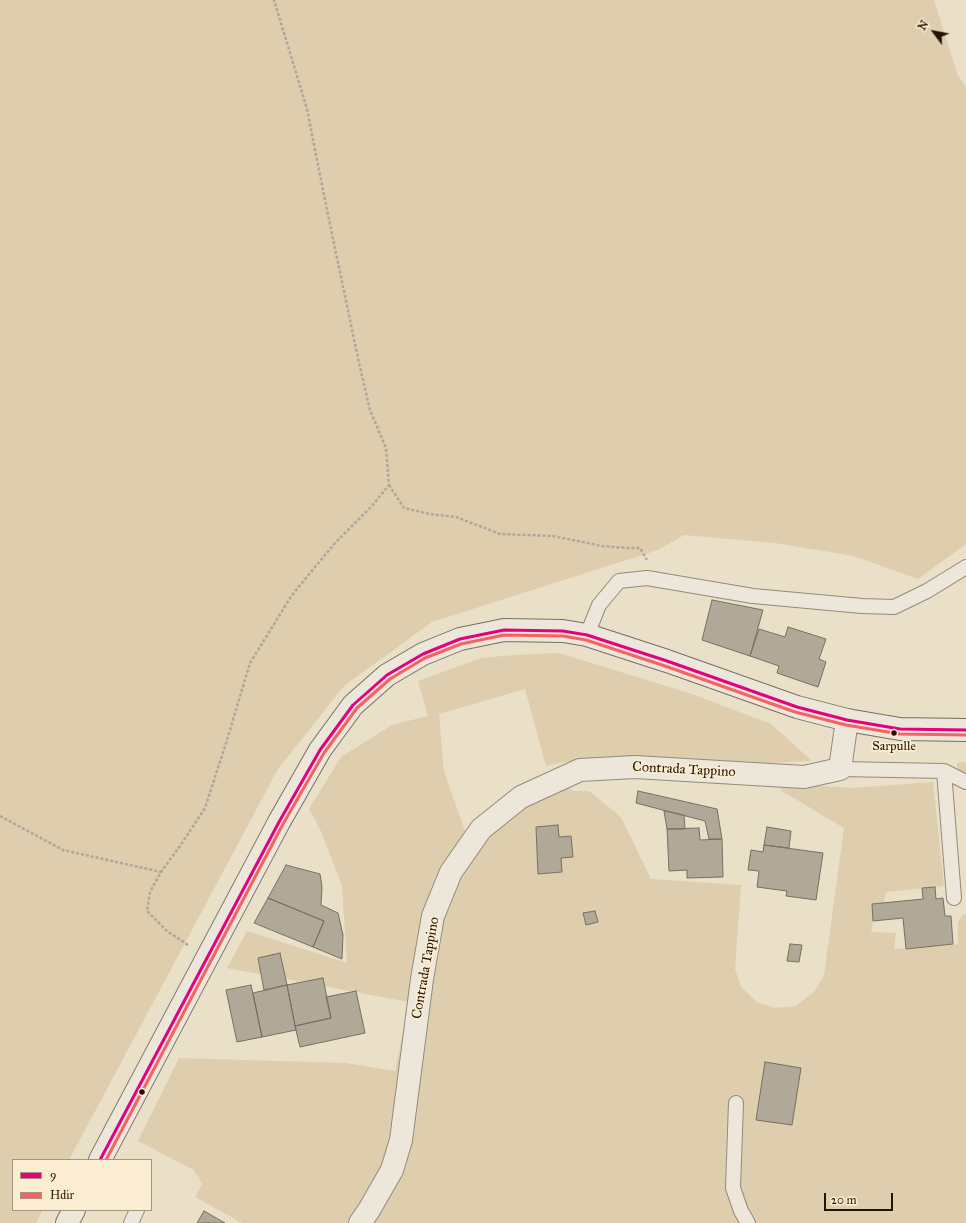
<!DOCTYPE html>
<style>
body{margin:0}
#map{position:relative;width:966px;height:1223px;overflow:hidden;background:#eadfc7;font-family:"IM FELL Great Primer",serif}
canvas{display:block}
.legend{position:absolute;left:12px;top:1159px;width:140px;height:52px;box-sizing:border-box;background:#faedd2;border:1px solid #a4967e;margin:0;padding:5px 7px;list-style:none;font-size:12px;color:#241301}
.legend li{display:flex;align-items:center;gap:8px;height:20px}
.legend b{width:20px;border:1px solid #a4967e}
.north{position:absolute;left:914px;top:12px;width:40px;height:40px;-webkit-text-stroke:3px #faedd2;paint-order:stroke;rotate:302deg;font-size:11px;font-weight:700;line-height:16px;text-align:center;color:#241301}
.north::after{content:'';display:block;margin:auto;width:14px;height:18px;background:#241301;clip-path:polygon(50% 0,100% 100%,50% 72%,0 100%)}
.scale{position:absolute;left:824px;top:1193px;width:69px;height:18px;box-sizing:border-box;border:2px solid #241301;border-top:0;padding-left:5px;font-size:12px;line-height:14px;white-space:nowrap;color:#241301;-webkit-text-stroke:3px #faedd2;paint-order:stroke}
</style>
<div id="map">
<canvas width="966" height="1223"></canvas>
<ul class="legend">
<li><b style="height:5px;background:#e5007d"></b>9</li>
<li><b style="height:5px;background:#f46261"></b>Hdir</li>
</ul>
<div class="north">N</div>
<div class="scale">20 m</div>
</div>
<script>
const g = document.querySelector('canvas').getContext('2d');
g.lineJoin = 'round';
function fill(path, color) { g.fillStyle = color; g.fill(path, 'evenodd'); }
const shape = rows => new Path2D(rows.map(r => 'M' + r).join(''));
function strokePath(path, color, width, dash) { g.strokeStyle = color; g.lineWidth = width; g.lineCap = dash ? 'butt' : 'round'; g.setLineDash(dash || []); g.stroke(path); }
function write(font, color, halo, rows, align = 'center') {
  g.font = font + ' "IM FELL Great Primer",serif'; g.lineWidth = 3.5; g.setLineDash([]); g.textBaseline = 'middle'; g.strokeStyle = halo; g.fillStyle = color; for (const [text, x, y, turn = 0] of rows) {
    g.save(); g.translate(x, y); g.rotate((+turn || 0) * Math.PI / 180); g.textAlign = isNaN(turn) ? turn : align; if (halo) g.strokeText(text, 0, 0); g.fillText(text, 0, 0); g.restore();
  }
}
const green = shape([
 [0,0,934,0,958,76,966,87,966,544,918,579,854,556,775,543,684,535,658,550,432,622,344,686,278,769,69,1160,13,1160,13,1210,43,1210,36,1223,0,1223],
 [559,653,692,694,771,724,812,761,751,764,645,756,564,762,546,766,525,689,439,714,444,772,465,831,478,842,489,828,562,785,574,791,589,791,621,817,651,879,741,885,735,969,741,987,757,1002,774,1008,796,1006,815,991,824,975,844,828,782,791,777,783,852,788,933,782,944,886,886,892,884,903,872,904,873,921,871,932,896,933,894,949,958,944,958,921,964,914,966,915,966,1223,242,1223,195,1197,202,1184,194,1170,138,1141,179,1058,346,1063,395,1071,409,1002,227,968,247,931,347,963,342,886,320,829,309,809,341,757,392,725,428,716,418,681,481,658,514,655],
 [966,762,966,776,958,772,957,763]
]);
const building = shape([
 [712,600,763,610,750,656,702,640,712,600],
 [788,627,826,639,819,659,826,662,818,687,777,673,779,666,750,656,759,629,785,637,788,627],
 [638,791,717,809,722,839,709,839,705,821,636,803,638,791],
 [664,811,684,815,685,829,667,829,664,811],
 [558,825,559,837,571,836,573,857,561,858,562,872,538,874,536,827,558,825],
 [767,827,791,831,789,848,764,845,767,827],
 [699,828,700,840,722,839,723,877,687,878,687,870,669,871,667,829,699,828],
 [764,845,823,853,816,900,786,896,787,891,757,887,759,871,748,870,751,850,763,852,764,845],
 [286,865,320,874,322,887,321,905,338,913,343,935,342,959,313,947,324,921,268,898,286,865],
 [935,887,936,899,943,898,945,916,951,916,953,944,906,949,903,918,873,921,872,904,923,899,922,888,935,887],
 [268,898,324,921,313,947,254,923,268,898],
 [595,911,598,922,586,925,583,913,595,911],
 [790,944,802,945,799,962,787,961,790,944],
 [280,953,287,985,264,990,258,958,280,953],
 [323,978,331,1018,295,1026,287,985,323,978],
 [251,985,262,1037,237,1042,226,990,251,985],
 [287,985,296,1030,262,1037,253,993,287,985],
 [356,991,365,1033,300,1047,295,1026,331,1018,326,997,356,991],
 [765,1062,801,1068,792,1125,756,1120,765,1062],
 [204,1211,225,1223,197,1223,204,1211]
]);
const path = shape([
 [389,485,404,508,430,514,456,517,500,534,553,536,602,546,627,548,640,548,647,560],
 [0,816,63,850,161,872],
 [188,945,167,931,147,911,150,892,161,872,182,843,205,808,227,740,250,663,292,595,335,543,371,507,389,485,386,448,370,410,359,363,328,215,307,109,274,0]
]);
const lane = shape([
 [587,635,599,605,619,581,647,578,753,596,862,606,894,607,927,591,966,567],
 [840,769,944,771,966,782],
 [944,771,954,898],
 [736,1103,733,1188,741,1211,748,1223],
 [131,1223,137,1210]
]);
const street = shape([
 [360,1223,369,1210,392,1170,401,1140,422,979,433,916,451,872,481,829,521,797,580,770,635,767,804,777,840,769,847,720]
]);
const secondary = shape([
 [100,1160,279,822,320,750,353,705,387,675,423,654,460,639,504,630,563,631,587,635,667,661,797,707,847,720,900,729,966,730],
 [67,1223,74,1210]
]);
const bus1 = shape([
 [100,1160,279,822,320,750,353,705,387,675,423,654,460,639,504,630,563,631,587,635,667,661,797,707,847,720,900,729,966,730]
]);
const bus2 = shape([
 [106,1160,283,824,324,753,357,708,390,679,425,658,461,644,504,635,563,636,586,640,665,666,795,712,846,725,900,734,966,735]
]);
const markers = [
 [894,733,3.5,"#241301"],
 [142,1092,3.5,"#241301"]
];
const busNames = [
 ["Sarpulle",894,747]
];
const streetNames = [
 ["Contrada Tappino",684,770,3],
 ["Contrada Tappino",426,968,-80]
];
fill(green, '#deceae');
fill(building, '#b1a998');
strokePath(building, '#776f60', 1);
strokePath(lane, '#938a7b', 16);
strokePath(street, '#938a7b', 24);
strokePath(secondary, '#776f60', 24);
strokePath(path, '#aea89b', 2.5, [3, 2]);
strokePath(lane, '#ede7db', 14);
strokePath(street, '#ede7db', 22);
strokePath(secondary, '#ede7db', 22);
strokePath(bus1, '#e5007d', 3);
strokePath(bus2, '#f46261', 3);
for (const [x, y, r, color] of markers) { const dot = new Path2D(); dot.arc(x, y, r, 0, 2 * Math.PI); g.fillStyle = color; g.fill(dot); strokePath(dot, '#faedd2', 1.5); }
write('13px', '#241301', '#faedd2', busNames);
write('14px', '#241301', '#faedd2', streetNames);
</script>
